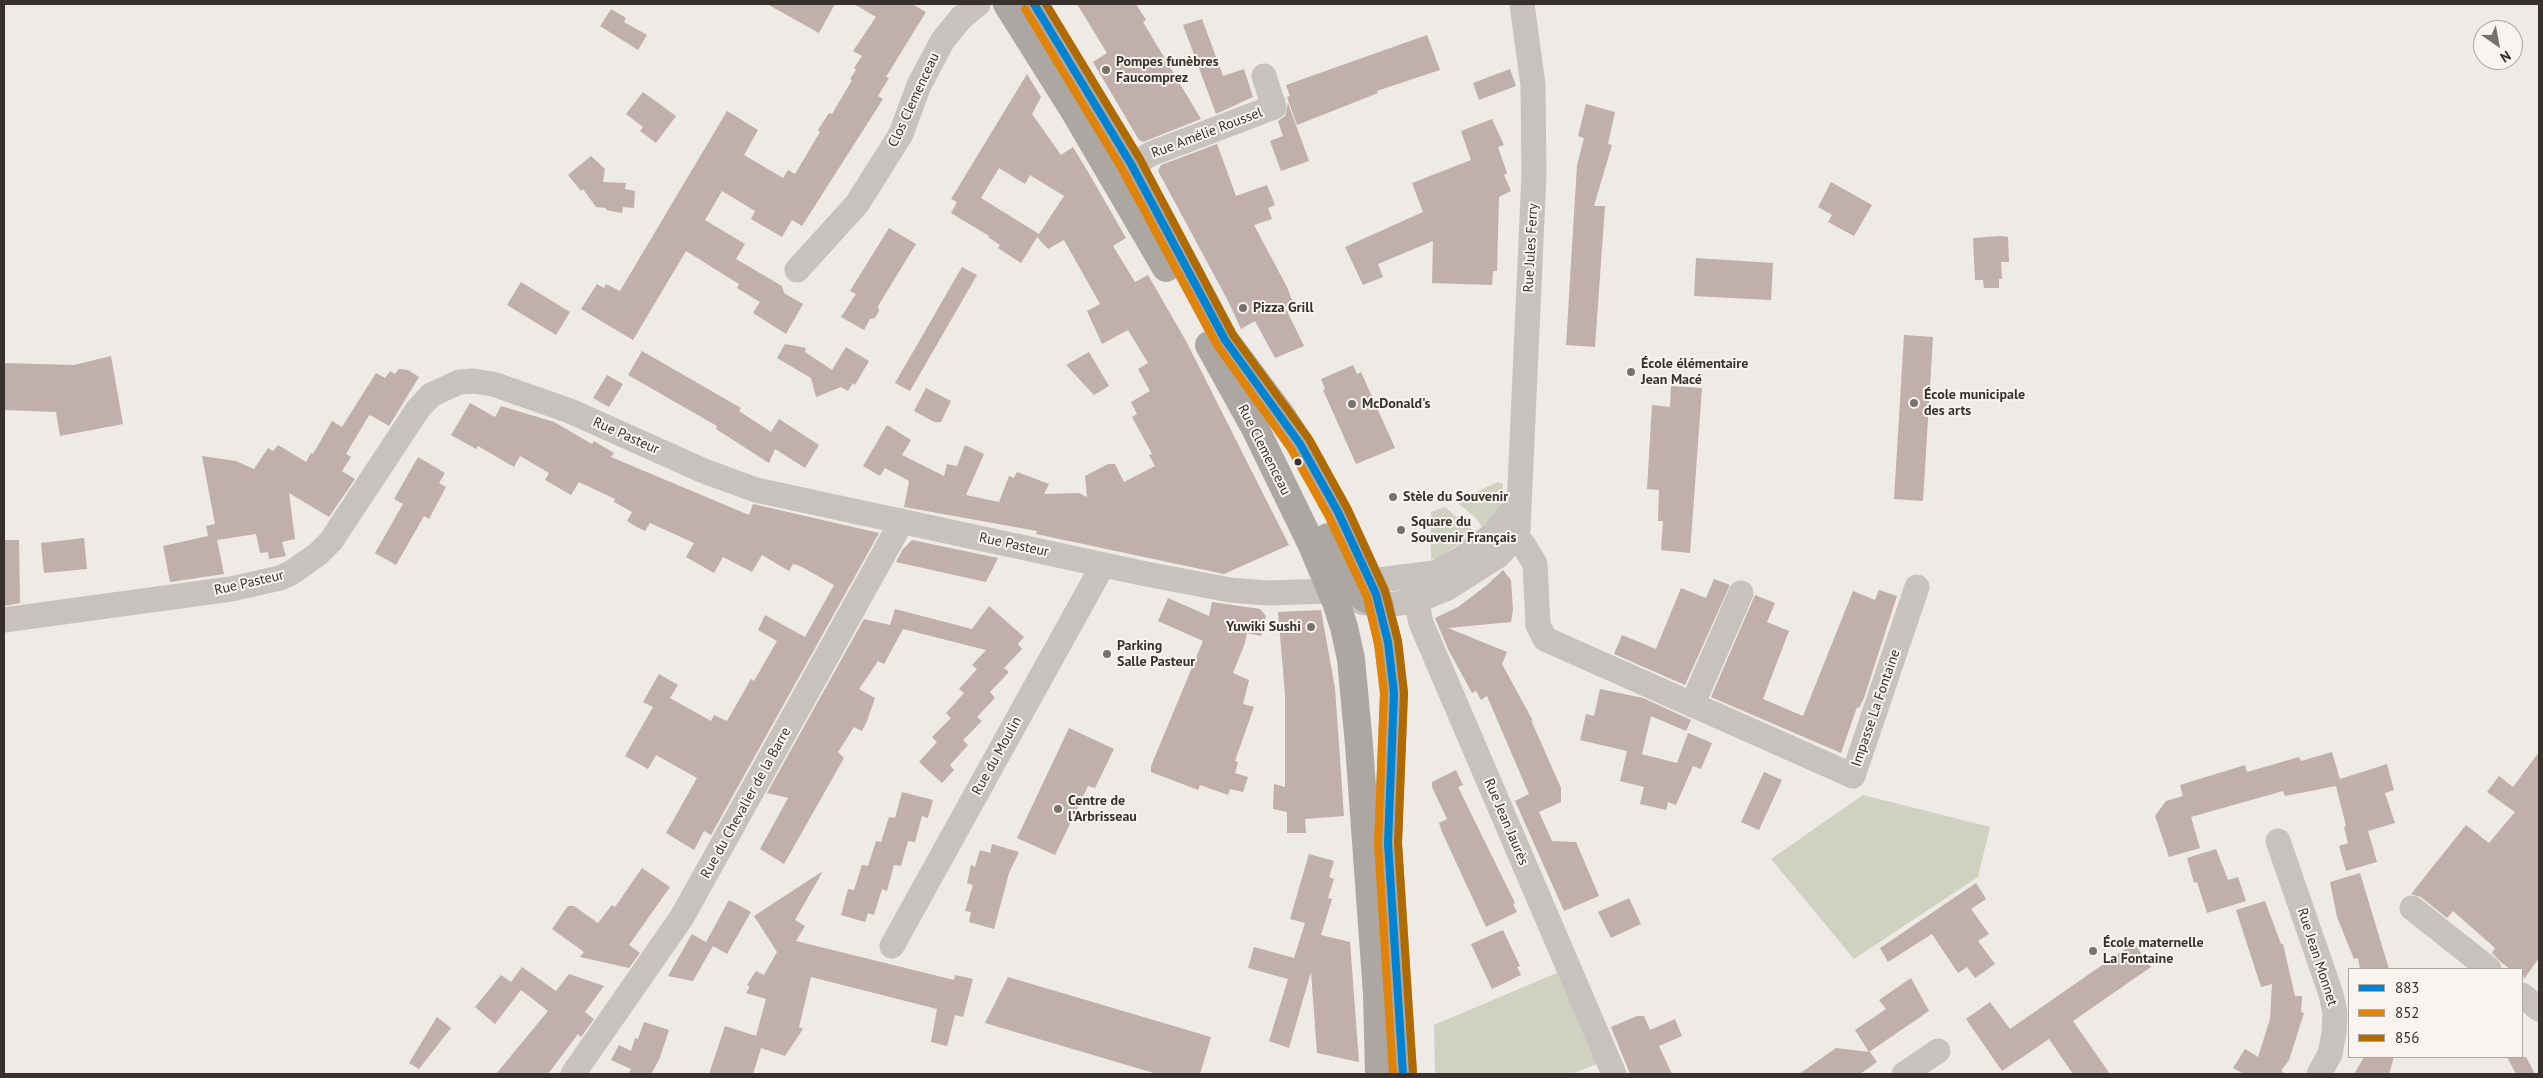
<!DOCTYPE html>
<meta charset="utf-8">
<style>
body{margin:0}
#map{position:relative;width:2543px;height:1078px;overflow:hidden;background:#eeeae6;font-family:"PT Sans",sans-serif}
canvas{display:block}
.frame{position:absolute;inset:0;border:5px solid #38302c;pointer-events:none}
.legend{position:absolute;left:2348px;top:968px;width:175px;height:90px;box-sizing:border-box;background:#f9f4ef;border:1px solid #aca6a1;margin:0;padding:6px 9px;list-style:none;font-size:15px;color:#38302c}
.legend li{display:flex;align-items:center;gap:10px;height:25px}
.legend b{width:25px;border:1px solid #aca6a1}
.north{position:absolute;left:2473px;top:20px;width:50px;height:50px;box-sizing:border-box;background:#f9f4ef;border:1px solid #aca6a1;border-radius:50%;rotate:147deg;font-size:14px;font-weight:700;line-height:20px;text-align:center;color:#38302c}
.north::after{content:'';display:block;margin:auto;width:18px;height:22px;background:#78716d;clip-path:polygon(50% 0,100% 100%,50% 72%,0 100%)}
</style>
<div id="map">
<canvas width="2543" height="1078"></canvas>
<div class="frame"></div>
<ul class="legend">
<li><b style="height:6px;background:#0084d1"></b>883</li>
<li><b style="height:6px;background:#e18307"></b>852</li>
<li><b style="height:6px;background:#b06b00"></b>856</li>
</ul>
<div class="north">N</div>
</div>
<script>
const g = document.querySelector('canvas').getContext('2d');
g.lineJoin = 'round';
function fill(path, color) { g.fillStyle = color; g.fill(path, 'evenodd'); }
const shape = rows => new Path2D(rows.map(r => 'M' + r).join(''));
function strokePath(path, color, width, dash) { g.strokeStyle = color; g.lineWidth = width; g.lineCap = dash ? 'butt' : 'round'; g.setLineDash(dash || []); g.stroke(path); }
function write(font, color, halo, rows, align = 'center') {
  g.font = font + ' "PT Sans",sans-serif'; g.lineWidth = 4; g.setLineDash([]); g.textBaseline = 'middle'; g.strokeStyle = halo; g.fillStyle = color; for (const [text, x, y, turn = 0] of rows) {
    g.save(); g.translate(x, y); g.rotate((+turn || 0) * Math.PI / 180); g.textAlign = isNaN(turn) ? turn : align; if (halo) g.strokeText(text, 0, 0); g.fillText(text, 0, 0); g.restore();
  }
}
const green = shape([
 [1498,482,1503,484,1501,507,1483,528,1475,517,1459,504,1459,500],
 [1445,507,1472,530,1472,535,1439,558,1431,559,1431,512],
 [1863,795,1990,827,1978,877,1854,959,1771,859],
 [1559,972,1600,1063,1571,1074,1435,1074,1434,1025]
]);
const building = shape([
 [767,4,835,4,819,33],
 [854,4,912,4,926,12,886,77,889,78,878,96,883,99,802,226,792,220,782,237,751,219,755,211,722,191,705,220,745,244,736,259,782,286,784,293,803,304,786,334,753,313,760,302,737,288,739,284,686,251,633,340,581,309,597,284,604,288,606,284,620,291,727,111,758,130,744,155,783,178,788,170,795,174,820,132,818,130,829,113,832,114,852,80,850,79,856,70,854,68,862,56,853,51,876,17],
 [1077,4,1136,4,1146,20,1143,22,1201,119,1143,142,1139,140,1093,62,1107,53],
 [611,9,626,18,624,22,647,35,638,50,600,26],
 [1202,19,1223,76,1244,69,1253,97,1216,114,1183,25],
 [1427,35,1440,70,1377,91,1378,93,1297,125,1287,97,1290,96,1286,85],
 [1510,69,1516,86,1479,100,1473,83],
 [1027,74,1041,97,1032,114,1061,155,1073,147,1091,177,1126,238,1113,246,1135,282,1148,275,1186,341,1289,545,1224,574,1036,534,1037,531,904,507,909,481,885,468,880,476,863,466,887,425,911,440,902,455,944,476,947,464,957,466,965,445,984,454,966,495,999,502,1009,476,1014,478,1017,472,1049,484,1044,494,1079,493,1087,497,1085,476,1108,464,1115,464,1124,482,1155,466,1149,455,1152,454,1132,417,1137,414,1131,402,1150,391,1138,369,1148,363,1128,330,1102,344,1087,311,1100,304,1064,240,1048,249,1037,237,1064,196,1030,175,1025,184,999,168,981,198,1039,234,1021,263,998,248,1000,245,988,237,989,236,951,213,957,202,951,199],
 [643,92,676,116,656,143,640,131,643,127,626,114],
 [1288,103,1309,161,1281,171,1270,141,1283,136,1278,121,1285,116],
 [1586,104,1615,112,1608,144,1612,145,1594,206,1605,206,1595,347,1566,345,1577,165,1584,138,1578,136],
 [1492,119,1504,145,1498,147,1507,173,1504,175,1511,191,1499,197,1497,271,1493,271,1492,285,1432,283,1433,241,1378,264,1383,277,1363,285,1345,247,1423,212,1412,183,1471,160,1461,131],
 [1217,144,1236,196,1267,185,1275,205,1268,208,1272,219,1254,225,1287,287,1293,303,1285,307,1304,346,1275,358,1255,321,1241,329,1227,299,1158,171,1161,165],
 [591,156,605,169,603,182,626,183,625,189,635,191,634,208,623,207,622,213,606,210,606,208,596,207,583,189,581,191,568,175],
 [1831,182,1872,205,1854,236,1828,222,1832,215,1818,207],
 [889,228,916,244,878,306,879,311,875,318,870,319,864,330,841,317,856,294,850,291],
 [2000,236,2008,237,2009,262,2001,262,2002,279,1999,279,1999,288,1984,288,1983,280,1975,280,1973,238],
 [1696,258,1773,263,1771,300,1694,296],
 [962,267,977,275,910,391,895,383],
 [521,282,570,312,556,335,507,305],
 [1904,335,1933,337,1923,501,1894,499],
 [785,344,806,348,805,352,832,370,846,347,869,361,855,385,853,383,848,391,841,387,816,397,811,378,777,358],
 [642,351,741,408,739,411,771,432,779,419,819,445,805,468,775,449,769,463,716,429,717,426,628,375],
 [1089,352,1109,386,1094,395,1066,365],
 [111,356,123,424,60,436,56,412,4,410,4,363,74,365],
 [1353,365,1357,374,1361,372,1395,448,1356,464,1323,390,1325,389,1321,379],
 [399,369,408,370,419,377,389,426,370,415,368,417,346,454,351,457,342,471,355,479,329,517,289,493,295,539,282,542,286,556,269,559,268,552,260,553,256,534,217,540,224,574,170,582,163,546,208,536,206,526,215,524,202,456,236,461,254,469,268,448,273,451,278,445,306,462,311,453,313,454,332,421,342,427,376,373,385,378,390,371,395,374],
 [607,375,623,384,609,407,593,398],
 [1671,386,1702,388,1690,553,1661,550,1663,521,1658,521,1659,490,1647,489,1652,405,1670,407],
 [926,388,951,401,941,422,934,422,914,411],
 [470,403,495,417,501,406,554,422,592,444,594,441,614,453,611,457,749,515,753,504,879,533,711,835,704,831,694,850,666,833,697,778,656,755,648,769,625,756,653,707,643,702,659,674,678,685,670,698,711,721,714,715,727,721,751,679,754,681,777,641,758,630,765,615,805,637,834,585,800,566,793,564,789,571,762,555,752,572,723,557,714,573,686,557,694,543,650,523,645,531,635,526,627,521,632,512,614,502,615,499,579,482,571,495,545,480,549,473,520,456,514,467,478,446,476,449,451,435],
 [418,457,445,473,439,483,446,487,429,519,424,516,396,565,375,553,403,504,394,499],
 [84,538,87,569,44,573,41,543],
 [4,540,19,540,20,603,4,606],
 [912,540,998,558,986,582,896,562,903,549],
 [1503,570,1511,580,1513,610,1511,622,1448,628,1507,652,1502,664,1533,721,1531,720,1561,788,1561,802,1539,812,1552,841,1576,842,1599,896,1564,911,1515,801,1529,794,1487,696,1481,700,1476,691,1472,693,1448,649,1435,618,1458,607,1487,585],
 [1714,579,1730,585,1685,685,1614,654,1622,635,1656,649,1681,588,1706,598],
 [1879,590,1897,596,1864,698,1859,708,1857,707,1841,753,1711,697,1755,595,1775,603,1767,622,1789,631,1763,699,1803,716,1853,591,1875,600],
 [1168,598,1209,616,1212,602,1260,609,1266,616,1261,636,1247,633,1245,643,1233,673,1249,680,1243,704,1254,707,1235,761,1238,762,1235,773,1248,777,1243,792,1230,789,1228,795,1200,785,1198,790,1151,772,1151,766,1203,641,1158,621],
 [989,606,1024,637,1018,644,1022,649,1004,668,1009,672,990,692,995,698,977,717,982,721,963,740,968,745,950,765,954,770,942,783,919,762,937,742,932,737,951,718,946,713,964,693,959,689,977,669,972,665,986,650,903,629,884,664,878,661,859,689,875,698,867,721,862,731,854,727,838,752,844,758,784,864,760,849,788,798,767,793,864,619,890,625,895,609,972,629],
 [1321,610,1335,688,1344,816,1305,819,1306,833,1287,833,1287,812,1273,809,1274,784,1285,787,1285,694,1278,612],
 [1600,689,1643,698,1691,720,1686,731,1651,716,1642,754,1633,752,1677,763,1688,733,1712,743,1701,769,1693,766,1676,805,1668,802,1666,810,1640,804,1644,787,1620,781,1627,751,1580,740,1586,714,1594,716],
 [1069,728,1114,749,1095,788,1088,786,1055,855,1017,838],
 [2332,752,2340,779,2387,764,2394,790,2385,793,2395,823,2368,831,2377,862,2346,871,2339,846,2348,843,2344,827,2346,826,2336,786,2285,796,2283,791,2191,817,2200,848,2169,857,2155,816,2166,801,2183,796,2180,785,2245,765,2247,772,2299,757,2301,761],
 [2539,752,2539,958,2524,979,2522,969,2510,969,2502,963,2492,953,2495,948,2453,911,2447,918,2421,897,2411,894,2466,825,2489,843,2515,812,2487,792,2499,776,2513,787],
 [1456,770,1463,785,1458,787,1515,903,1513,904,1517,912,1486,927,1442,832,1439,823,1447,819,1432,787,1432,782],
 [1764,772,1782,780,1759,830,1741,822],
 [902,792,933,800,928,818,922,816,915,842,908,841,901,866,894,865,887,891,882,889,874,915,868,913,865,922,841,915,848,889,854,890,862,865,868,866,876,841,881,842,889,817,895,818],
 [992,844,1019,852,1009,873,994,929,969,922,971,912,965,911,973,885,967,883,971,865,975,867,980,850,990,853],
 [2216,849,2228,880,2238,877,2246,901,2207,913,2197,882,2194,883,2187,858],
 [1309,854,1334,861,1329,877,1334,879,1328,898,1332,899,1321,935,1350,942,1359,1062,1317,1053,1311,972,1289,1048,1269,1041,1288,979,1248,968,1254,947,1294,958,1305,923,1290,919],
 [642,868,670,887,629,945,640,953,629,968,580,957,584,952,552,929,568,906,574,906,598,923,612,905,615,907],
 [823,871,795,920,805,926,796,941,954,980,955,975,973,979,963,1017,955,1015,947,1046,931,1042,937,1009,811,977,799,1027,803,1029,785,1056,761,1048,753,1074,709,1074,725,1026,756,1036,766,999,746,993,750,987,747,985,756,971,764,975,777,952,754,916],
 [2360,873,2376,926,2389,969,2360,969,2358,958,2354,959,2337,917,2330,882],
 [1976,883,1986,899,1971,909,1989,934,1978,941,1995,964,1975,978,1967,967,1958,973,1932,934,1888,962,1880,948],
 [1629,898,1641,924,1611,938,1598,912],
 [729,900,751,912,727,954,713,946,693,981,668,976,692,934,711,945,706,942],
 [2265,901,2281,944,2283,944,2295,996,2302,996,2301,1012,2304,1013,2289,1060,2281,1071,2286,1074,2244,1074,2233,1068,2245,1049,2258,1057,2270,1019,2272,984,2261,987,2236,910],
 [1503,930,1520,966,1517,967,1521,975,1492,989,1471,944],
 [2134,943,2151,967,2073,1021,2110,1074,2073,1074,2049,1039,2002,1071,1966,1019,1990,1002,2010,1029],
 [522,967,556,991,569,974,604,986,585,1012,594,1019,581,1037,578,1034,548,1074,496,1074,548,1011,521,990,495,1024,475,1007,501,975,511,982],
 [1008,977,1211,1037,1200,1074,1157,1074,985,1023],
 [1911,978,1929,1011,1869,1052,1855,1030,1886,1009,1879,1000],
 [1637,1016,1644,1016,1650,1030,1675,1019,1682,1036,1659,1046,1672,1074,1630,1074,1611,1027],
 [437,1017,451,1028,419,1069,409,1063],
 [644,1022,669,1030,659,1060,651,1074,628,1074,631,1069,611,1060,619,1045,631,1051,635,1038,638,1039],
 [1836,1048,1870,1052,1877,1062,1860,1074,1799,1074],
 [2364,1057,2394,1057,2389,1074,2354,1074],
 [2507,1057,2526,1057,2535,1074,2516,1074]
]);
const minor = shape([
 [1114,174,1153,153,1274,107,1264,76],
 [797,270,857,204,901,134,919,85,943,40,961,18,978,4],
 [1502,525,1523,544,1535,564,1538,625,1545,639,1853,776,1917,587],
 [1421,584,1416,600,1421,623,1614,1074],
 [1361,602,1380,606,1401,603,1426,597,1446,589,1498,556,1509,544,1518,530,1534,174,1533,85,1522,4],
 [4,620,231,589,280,578,291,573,318,554,331,541,418,409,431,395,459,382,473,381,493,384,570,411,704,471,756,490,1146,574,1230,590,1267,593,1332,591,1363,582,1434,573,1461,559,1493,534,1512,511,1519,494],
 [1692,705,1741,593],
 [2278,841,2331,994,2335,1013,2334,1033,2330,1054,2319,1074],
 [2412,908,2489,969],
 [892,946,1103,565],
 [2522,995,2539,1009],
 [573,1074,682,917,902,521],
 [1904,1074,1938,1051]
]);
const major = shape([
 [1007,4,1073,109,1166,268],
 [1034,4,1131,164,1225,340,1281,415,1300,444,1338,512,1376,594,1388,642,1394,693,1388,843,1403,1074],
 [1209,345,1256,430,1311,543,1336,602,1344,627,1351,659,1359,745,1377,994,1379,1074],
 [1328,537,1355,590,1363,597,1380,606]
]);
const bus1 = shape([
 [1034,4,1131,164,1225,340,1300,444,1338,512,1376,594,1388,642,1394,693,1388,843,1403,1074]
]);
const bus2 = shape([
 [1025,9,1122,169,1217,345,1291,449,1329,517,1367,597,1378,644,1384,693,1378,844,1393,1074]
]);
const bus3 = shape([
 [1046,4,1140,159,1233,335,1309,439,1347,508,1385,591,1398,641,1404,693,1398,843,1413,1073]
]);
const markers = [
 [1106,70,5,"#78716d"],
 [1243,308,5,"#78716d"],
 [1631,372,5,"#78716d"],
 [1914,403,5,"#78716d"],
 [1352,404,5,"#78716d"],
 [1298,462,4.5,"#38302c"],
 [1393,497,5,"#78716d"],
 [1401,530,5,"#78716d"],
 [1311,627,5,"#78716d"],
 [1107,654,5,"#78716d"],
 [1058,809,5,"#78716d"],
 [2093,951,5,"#78716d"]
];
const poiNames = [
 ["Pompes funèbres",1116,62],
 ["Faucomprez",1116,78],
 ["Pizza Grill",1253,308],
 ["École élémentaire",1641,364],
 ["Jean Macé",1641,380],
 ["École municipale",1924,395],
 ["des arts",1924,411],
 ["McDonald's",1362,404],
 ["Stèle du Souvenir",1403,497],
 ["Square du",1411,522],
 ["Souvenir Français",1411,538],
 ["Yuwiki Sushi",1301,627,"right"],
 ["Parking",1117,646],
 ["Salle Pasteur",1117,662],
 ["Centre de",1068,801],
 ["l'Arbrisseau",1068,817],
 ["École maternelle",2103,943],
 ["La Fontaine",2103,959]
];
const streetNames = [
 ["Clos Clemenceau",914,100,-65],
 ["Rue Amélie Roussel",1207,133,-21],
 ["Rue Jules Ferry",1531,248,-87],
 ["Rue Pasteur",626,436,24],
 ["Rue Clemenceau",1264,450,63],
 ["Rue Pasteur",1014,545,12],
 ["Rue Pasteur",249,583,-13],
 ["Impasse La Fontaine",1876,708,-71],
 ["Rue du Moulin",997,756,-61],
 ["Rue du Chevalier de la Barre",746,803,-61],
 ["Rue Jean Jaurès",1506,822,67],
 ["Rue Jean Monnet",2317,957,72]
];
fill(green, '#d0d2c1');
fill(building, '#c0afaa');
strokePath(minor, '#c8c2be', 25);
strokePath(major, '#ada7a3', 28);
strokePath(bus1, '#0084d1', 8);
strokePath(bus2, '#e18307', 8);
strokePath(bus3, '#b06b00', 8);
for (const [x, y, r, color] of markers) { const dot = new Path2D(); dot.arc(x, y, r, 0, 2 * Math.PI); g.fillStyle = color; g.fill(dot); strokePath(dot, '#f9f4ef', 2); }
write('bold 14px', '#38302c', '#f9f4ef', poiNames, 'left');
write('14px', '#38302c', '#f9f4ef', streetNames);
</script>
